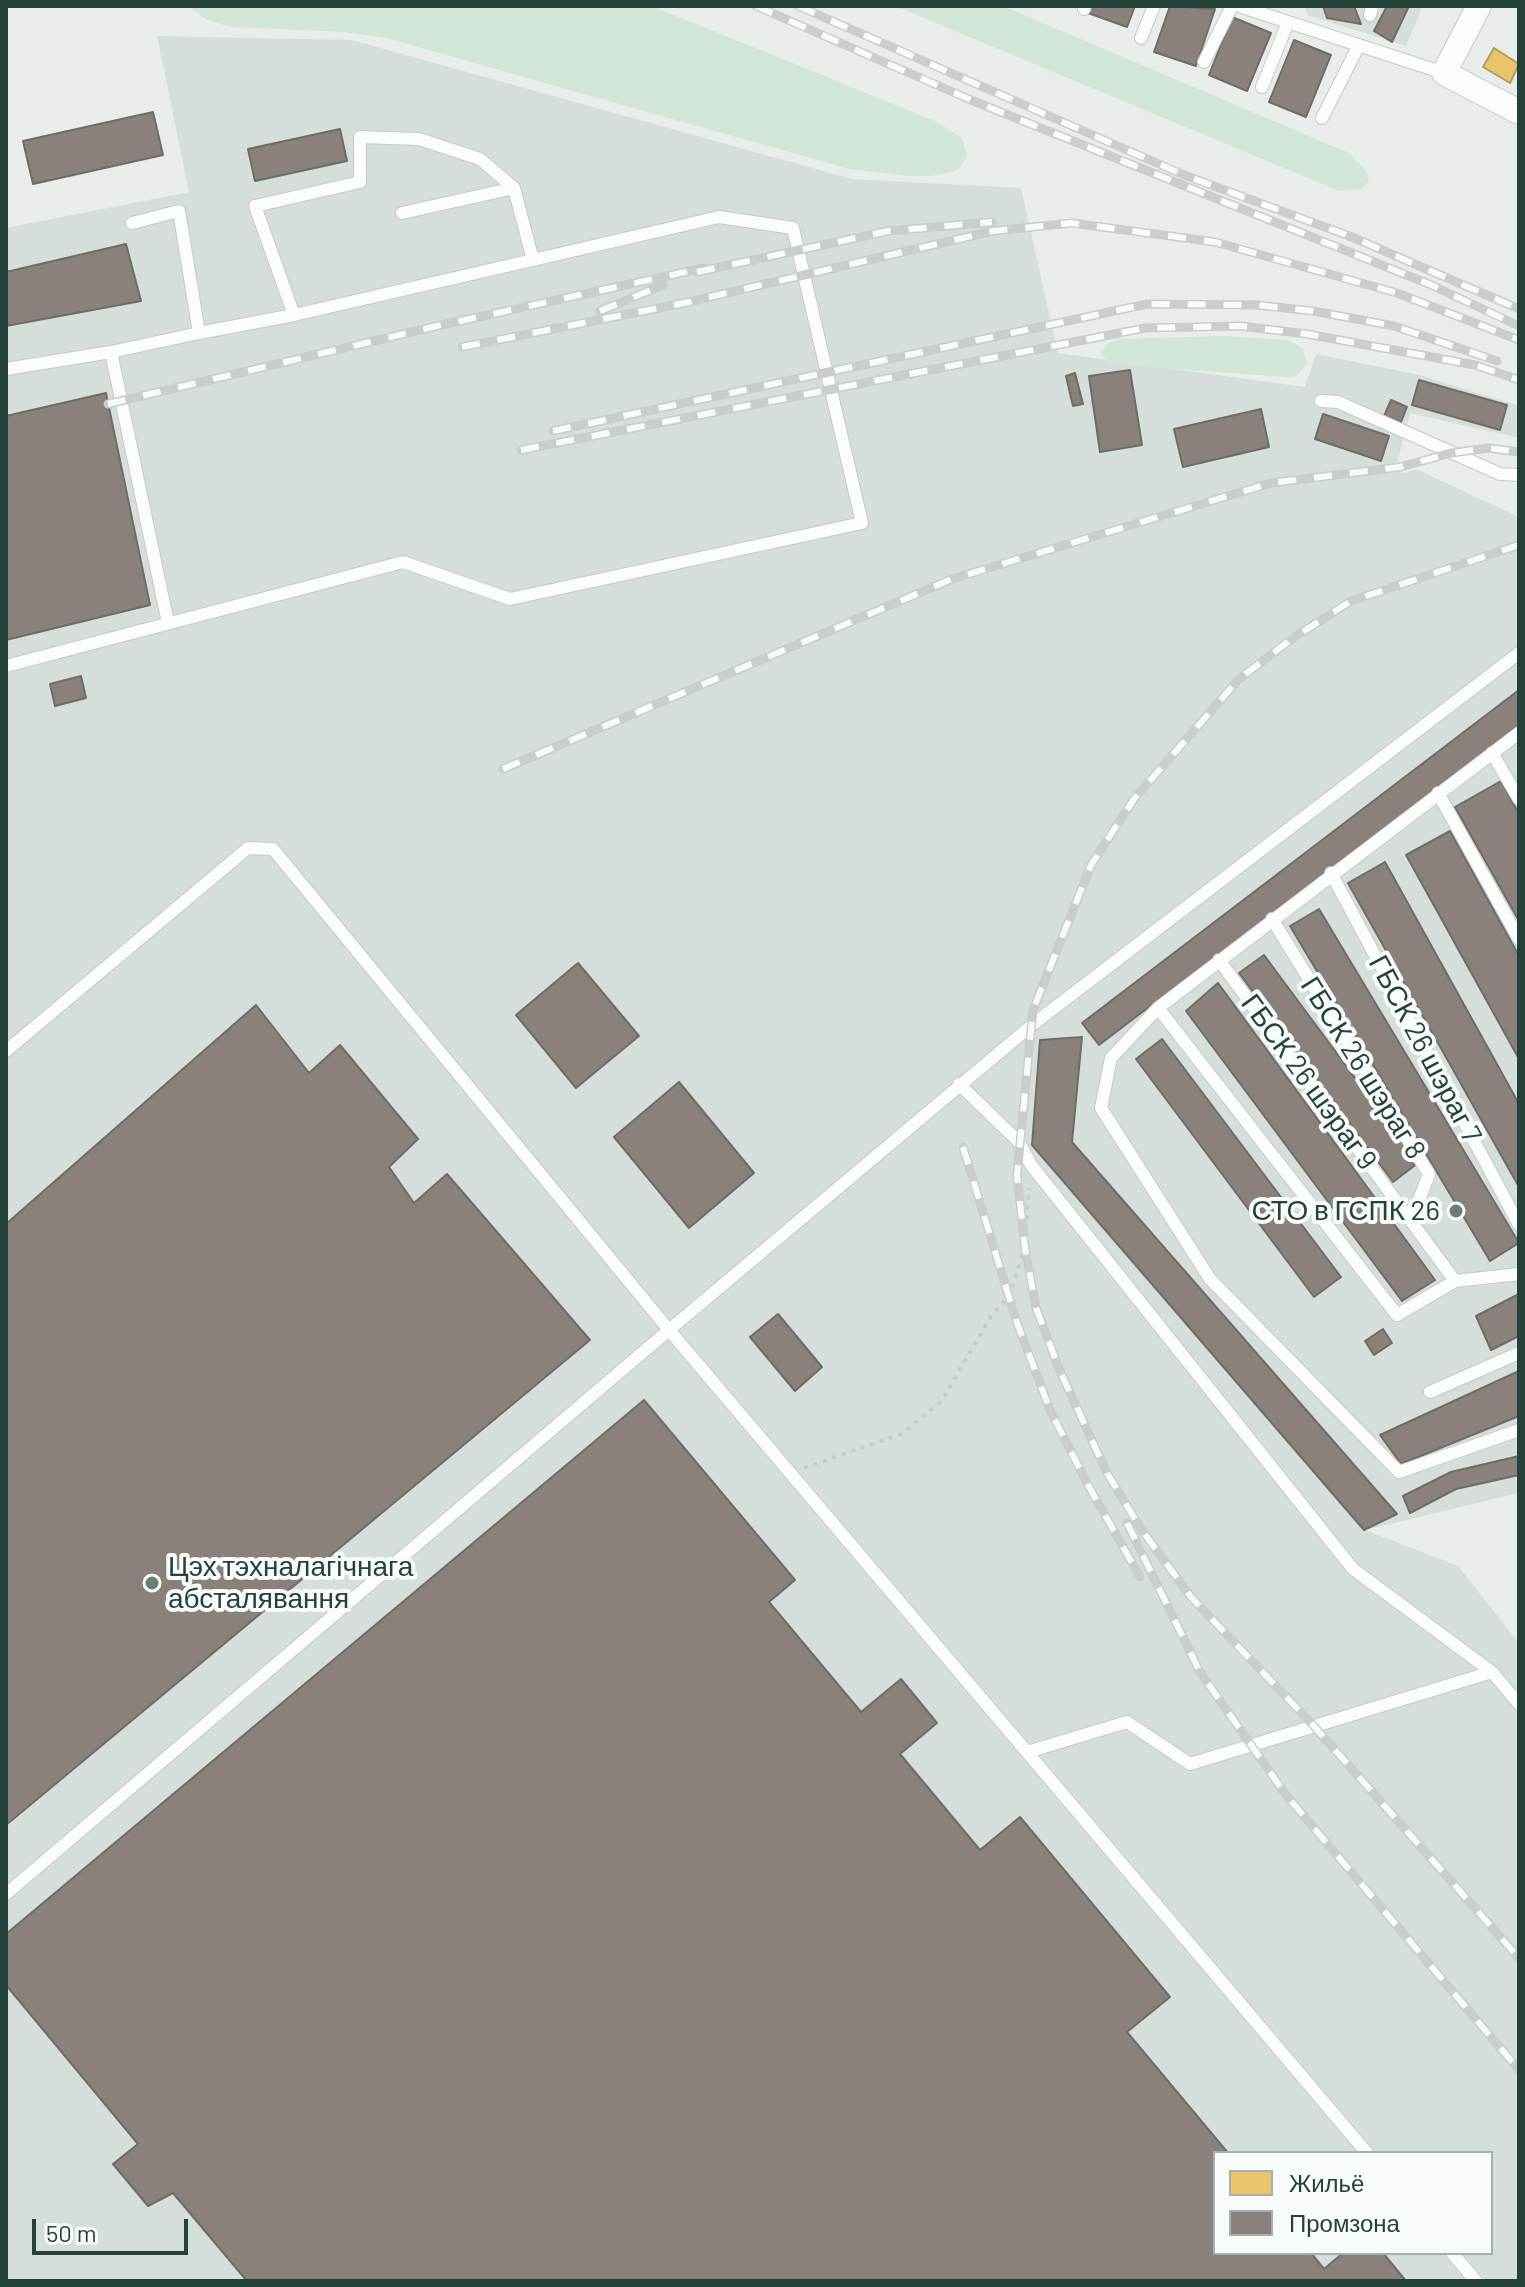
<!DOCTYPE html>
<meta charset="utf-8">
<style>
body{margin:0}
#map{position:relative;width:1525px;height:2287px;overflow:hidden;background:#e8edeb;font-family:Barlow,sans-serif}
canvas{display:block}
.frame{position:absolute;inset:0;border:8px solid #24423a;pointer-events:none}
.legend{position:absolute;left:1213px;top:2151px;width:280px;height:104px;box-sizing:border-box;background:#f7fbf9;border:2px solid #a3b1ad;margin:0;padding:10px 14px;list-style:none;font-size:24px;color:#24423a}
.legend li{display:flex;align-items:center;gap:16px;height:40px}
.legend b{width:40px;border:2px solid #a3b1ad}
.scale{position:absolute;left:32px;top:2219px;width:156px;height:36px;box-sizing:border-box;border:4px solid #24423a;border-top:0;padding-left:10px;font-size:24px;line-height:28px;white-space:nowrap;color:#24423a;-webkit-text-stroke:6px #f7fbf9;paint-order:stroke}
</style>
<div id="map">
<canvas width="1525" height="2287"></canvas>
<div class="frame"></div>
<ul class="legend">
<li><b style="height:22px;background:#e9c46a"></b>Жильё</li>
<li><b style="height:22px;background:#8a817c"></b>Промзона</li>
</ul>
<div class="scale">50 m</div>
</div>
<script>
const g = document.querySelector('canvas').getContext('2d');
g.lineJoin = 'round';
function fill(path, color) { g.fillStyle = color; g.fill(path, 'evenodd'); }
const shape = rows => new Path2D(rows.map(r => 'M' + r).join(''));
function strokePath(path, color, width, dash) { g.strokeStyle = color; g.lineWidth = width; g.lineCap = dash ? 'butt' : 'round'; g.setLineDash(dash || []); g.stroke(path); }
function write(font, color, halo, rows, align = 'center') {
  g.font = font + ' Barlow,sans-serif'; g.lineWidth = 8; g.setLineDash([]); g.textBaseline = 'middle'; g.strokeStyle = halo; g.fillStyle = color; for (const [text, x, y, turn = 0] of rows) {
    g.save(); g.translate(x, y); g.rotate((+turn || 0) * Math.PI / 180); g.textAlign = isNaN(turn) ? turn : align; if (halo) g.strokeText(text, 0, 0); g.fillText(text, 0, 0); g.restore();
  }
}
const built = shape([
 [1305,6,1423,6,1406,46,1307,15],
 [157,36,352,40,852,179,1021,188,1058,353,1305,387,1316,354,1420,375,1519,406,1519,438,1410,413,1398,460,1403,474,1416,469,1519,517,1519,1493,1365,1530,1458,1566,1519,1643,1519,2281,6,2281,6,228,189,192],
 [1215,2153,1491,2153,1491,2253,1215,2253]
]);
const green = shape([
 [188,6,652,6,935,121,962,138,967,156,958,170,932,176,908,176,849,169,386,38,345,32,231,27,207,20],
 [895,6,1003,6,1349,153,1366,171,1369,181,1363,189,1339,191],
 [1222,336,1289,340,1303,349,1307,364,1296,376,1287,377,1120,365,1110,363,1101,355,1107,343,1121,339]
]);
const homes = shape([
 [1494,48,1519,64,1510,83,1483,67,1494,48]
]);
const industry = shape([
 [1090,6,1135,6,1127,27,1088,13,1090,6],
 [1170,6,1215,9,1196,66,1154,52,1170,6],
 [1323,6,1354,6,1361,24,1327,18,1323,6],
 [1387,6,1409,6,1392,42,1374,31,1387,6],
 [1232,17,1271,33,1247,91,1209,75,1232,17],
 [1294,40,1331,55,1306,117,1269,102,1294,40],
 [153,112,163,155,33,184,23,141,153,112],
 [340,129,347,161,255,181,248,149,340,129],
 [126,244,141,301,6,326,6,272,126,244],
 [1130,370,1142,445,1100,452,1089,376,1130,370],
 [1075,373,1083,404,1073,406,1066,376,1075,373],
 [1419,380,1507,405,1500,430,1412,405,1419,380],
 [106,393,150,605,6,640,6,416,106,393],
 [1391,400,1407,407,1401,422,1384,416,1391,400],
 [1261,409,1269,447,1183,467,1174,429,1261,409],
 [1323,414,1389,436,1381,461,1315,439,1323,414],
 [81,676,86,698,55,706,50,684,81,676],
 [1519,690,1519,725,1099,1045,1082,1023,1519,690],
 [1501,781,1519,814,1519,921,1455,807,1501,781],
 [1450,831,1519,956,1519,1059,1406,855,1450,831],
 [1385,862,1519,1104,1519,1187,1348,883,1385,862],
 [1319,909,1519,1243,1490,1261,1290,926,1319,909],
 [1264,955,1418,1163,1393,1182,1239,973,1264,955],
 [578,963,639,1036,576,1088,516,1015,578,963],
 [1218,983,1435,1280,1402,1301,1186,1011,1218,983],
 [256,1005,309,1073,340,1045,418,1139,389,1167,414,1203,447,1174,590,1340,6,1825,6,1224,256,1005],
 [1082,1037,1072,1142,1397,1514,1364,1530,1032,1145,1040,1040,1082,1037],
 [1162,1039,1341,1277,1314,1297,1136,1059,1162,1039],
 [679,1082,754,1173,689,1228,614,1137,679,1082],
 [1519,1294,1519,1336,1491,1350,1476,1316,1519,1294],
 [778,1314,822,1367,795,1391,750,1337,778,1314],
 [1383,1329,1392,1343,1374,1355,1365,1341,1383,1329],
 [1519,1371,1519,1416,1401,1464,1380,1435,1519,1371],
 [644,1400,795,1580,769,1602,861,1712,901,1679,937,1723,900,1754,980,1850,1020,1817,1170,1997,1127,2032,1228,2153,1215,2153,1215,2253,1311,2253,1324,2269,1343,2253,1383,2253,1406,2281,247,2281,173,2193,148,2206,113,2164,138,2144,6,1985,6,1934,644,1400],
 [1519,1456,1519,1475,1456,1489,1410,1513,1403,1496,1451,1472,1519,1456]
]);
const path = shape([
 [804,1468,901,1434,941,1402,993,1313,1009,1297,1025,1248,1029,1188]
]);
const service = shape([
 [1239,6,1444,73],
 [1084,9,1085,6],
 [1370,15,1372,6],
 [1141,38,1154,6],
 [1204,62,1232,6],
 [1262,87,1288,22],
 [1322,118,1359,45],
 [402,213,514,188],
 [132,223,179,211,199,333,294,315],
 [6,369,111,352],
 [1321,401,1338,402,1500,474,1519,475],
 [168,623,111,352,199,333],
 [6,666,403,562,510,599,862,523,793,228,719,217,533,260,294,315,255,206,360,182,360,137,419,139,480,159,514,188,533,260],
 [1519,733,1158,1008,1111,1058,1101,1108,1210,1279,1399,1472,1519,1430],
 [1492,753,1519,799],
 [1438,793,1519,939],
 [1331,873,1519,1225],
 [1272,919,1429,1174,1411,1221],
 [1219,960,1455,1281],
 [1158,1008,1397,1315,1455,1281,1519,1274],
 [6,1051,248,848,273,849,669,1330,1032,1025,1519,653],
 [959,1084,1019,1142,1031,1165,1353,1569,1492,1672,1519,1704],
 [1430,1392,1519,1353],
 [1027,1752,1127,1722,1190,1764,1492,1672],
 [6,1894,669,1330,1367,2153],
 [1452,2253,1476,2281]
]);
const minor = shape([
 [1479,6,1444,73,1519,112]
]);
const rail = shape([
 [756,6,971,100,1429,284,1519,326],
 [798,6,1184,175,1352,237,1519,309],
 [697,272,888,231,992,222],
 [600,311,663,285],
 [462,347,684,303,993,231,1072,223,1215,242,1397,293,1519,340],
 [108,404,437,326,704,268],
 [553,431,1147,304,1257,305,1313,311,1394,326,1497,361],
 [521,450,1145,328,1240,326,1307,334,1475,365,1519,380],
 [1519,545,1351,601,1293,638,1239,679,1134,799,1091,865,1033,1010,1017,1175,1025,1248,1036,1308,1060,1371,1107,1473,1141,1529,1191,1597,1313,1725,1519,1958],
 [503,769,952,579,1271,483,1400,467,1451,453,1488,448,1519,452],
 [963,1147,1016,1320,1050,1410,1088,1485,1140,1577],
 [1127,1523,1200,1672,1286,1795,1519,2070]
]);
const markers = [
 [1456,1211,8,"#697e78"],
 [152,1583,8,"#697e78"]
];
const streetNames = [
 ["ГБСК 26 шэраг 7",1425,1049,62],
 ["ГБСК 26 шэраг 8",1363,1068,58],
 ["ГБСК 26 шэраг 9",1309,1082,54]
];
const poiNames = [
 ["СТО в ГСПК 26",1440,1211],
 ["Цэх тэхналагічнага",168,1567,"left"],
 ["абсталявання",168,1599,"left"]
];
fill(built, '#d6dedb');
fill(green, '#d1e6d8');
fill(homes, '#e9c46a');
strokePath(homes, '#ae9d5c', 2);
fill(industry, '#8a817c');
strokePath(industry, '#6b6e68', 2);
strokePath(service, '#c5cac8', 14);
strokePath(minor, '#c5cac8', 26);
strokePath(path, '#c3ccca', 4, [4, 6]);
strokePath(service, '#fcfcfc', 12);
strokePath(minor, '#fcfcfc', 24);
strokePath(rail, '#c9cdcc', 9);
strokePath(rail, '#f7fbf9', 6, [18]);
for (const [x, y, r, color] of markers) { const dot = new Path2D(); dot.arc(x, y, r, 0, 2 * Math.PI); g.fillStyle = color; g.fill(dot); strokePath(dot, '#f7fbf9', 3); }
write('28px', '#24423a', '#f7fbf9', streetNames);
write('28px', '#24423a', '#f7fbf9', poiNames, 'right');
</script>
